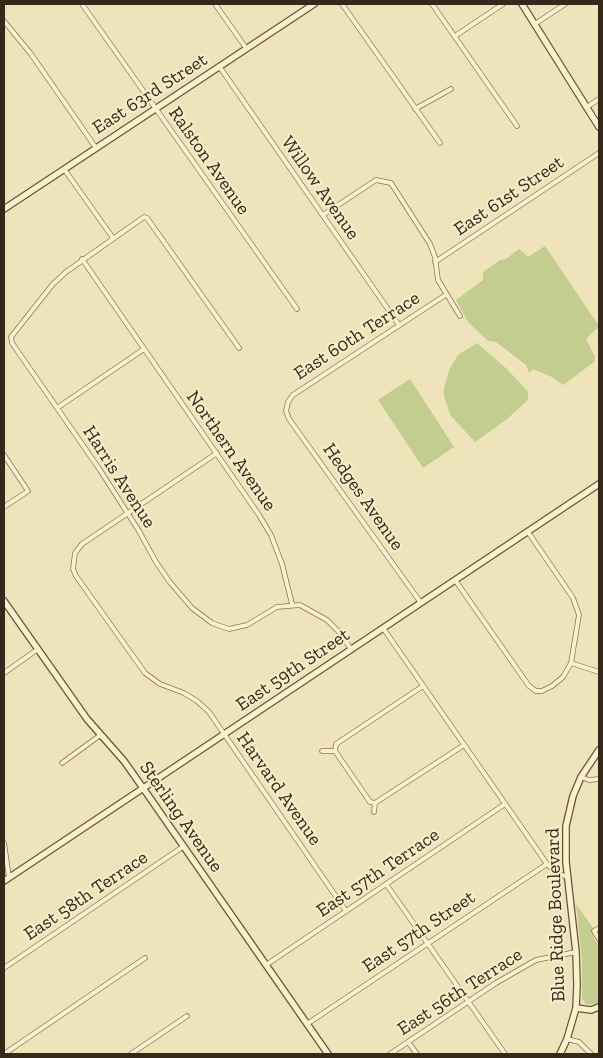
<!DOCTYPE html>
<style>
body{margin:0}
#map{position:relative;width:603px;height:1058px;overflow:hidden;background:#efe3bb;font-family:"Zilla Slab",serif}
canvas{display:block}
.frame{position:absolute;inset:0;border:5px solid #35291a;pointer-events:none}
</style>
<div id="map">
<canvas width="603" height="1058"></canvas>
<div class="frame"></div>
</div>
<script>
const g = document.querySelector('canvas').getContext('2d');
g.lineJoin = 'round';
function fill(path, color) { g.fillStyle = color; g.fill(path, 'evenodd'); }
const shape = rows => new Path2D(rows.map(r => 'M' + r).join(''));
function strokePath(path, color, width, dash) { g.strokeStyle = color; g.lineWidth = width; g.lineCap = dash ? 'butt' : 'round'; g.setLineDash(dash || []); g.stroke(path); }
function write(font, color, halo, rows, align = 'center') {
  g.font = font + ' "Zilla Slab",serif'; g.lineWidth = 4; g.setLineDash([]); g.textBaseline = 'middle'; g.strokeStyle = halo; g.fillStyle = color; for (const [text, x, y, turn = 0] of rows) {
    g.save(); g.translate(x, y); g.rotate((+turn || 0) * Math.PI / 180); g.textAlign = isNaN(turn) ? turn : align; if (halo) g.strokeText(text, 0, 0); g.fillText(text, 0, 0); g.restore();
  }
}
const green = shape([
 [545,246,599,326,586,339,595,357,594,362,563,385,552,377,533,369,529,373,526,365,496,342,488,341,468,322,456,300,483,280,483,272,500,260,506,259,519,249,528,257],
 [477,343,508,370,528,392,528,400,506,420,475,442,451,416,444,397,444,388,450,368,458,355],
 [410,379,454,447,423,468,378,400],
 [576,904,593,928,593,937,599,946,599,1003,593,1004,586,1004,582,998,582,960]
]);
const street = shape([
 [82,4,297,309],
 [215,4,246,48],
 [342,4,440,143],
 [432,4,517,126],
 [4,21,31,54,96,148],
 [535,24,565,4],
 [455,36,503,4],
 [219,66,399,325],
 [587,107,599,99],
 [415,109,451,89],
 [64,169,113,238],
 [323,215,376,180,391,183,430,244,435,257,438,280,460,316],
 [82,259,259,515,271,535,282,564,292,604],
 [435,262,599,153],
 [239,348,147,218,144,217,66,272,53,284,11,337,12,343,100,470,139,531,156,562,169,581,192,608,212,623,229,629,247,625,277,607,300,605,327,620,340,633,351,649],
 [57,408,144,349],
 [217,453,82,544,75,553,73,569,76,576,145,673,160,684,184,693,197,701,209,712,346,911],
 [4,455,28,491,4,507],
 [455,580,529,686,536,691,542,691,552,686,563,677,571,663,579,615,573,598,528,532],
 [421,603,289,419,286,411,288,402,293,395,447,294],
 [383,628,547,864,555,872,567,877],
 [571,663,599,672],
 [4,673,38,649],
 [322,751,335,751,370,802,375,803],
 [335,751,336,744,423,686],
 [62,763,99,736],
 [581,777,589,780,599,779],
 [375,803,464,745],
 [374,812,375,803],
 [4,843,9,877],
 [386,884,505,1054],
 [599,928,594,931,599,939],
 [266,965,505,804],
 [4,968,184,846],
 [307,1024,547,864],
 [567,1039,579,1042,591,1054],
 [408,1042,417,1054],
 [4,1054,145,958],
 [131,1054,187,1016],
 [390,1054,496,983,536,960,576,952]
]);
const secondary = shape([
 [522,4,599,127],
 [4,209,314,4],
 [4,601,87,719,124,761,143,788,328,1054],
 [4,881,599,484],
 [576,1008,591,1010,599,1007],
 [560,1054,567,1039,576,1008,577,985,576,952,566,862,566,826,573,796,581,777,599,750]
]);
const streetNames = [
 ["East 63rd Street",150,94,-33],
 ["Ralston Avenue",209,161,55],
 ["Willow Avenue",320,188,55],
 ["East 61st Street",509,196,-34],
 ["East 60th Terrace",357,336,-33],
 ["Northern Avenue",231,451,55],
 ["Harris Avenue",119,477,57],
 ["Hedges Avenue",363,497,55],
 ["East 59th Street",293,670,-34],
 ["Harvard Avenue",279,789,55],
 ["Sterling Avenue",181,817,55],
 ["East 57th Terrace",378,873,-34],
 ["East 58th Terrace",86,896,-34],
 ["Blue Ridge Boulevard",556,915,-92],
 ["East 57th Street",419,932,-34],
 ["East 56th Terrace",460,992,-33]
];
fill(green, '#c2cd8f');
strokePath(street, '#877354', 5.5);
strokePath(secondary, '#685438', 8);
strokePath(street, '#faf0ce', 4);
strokePath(secondary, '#faf0ce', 5.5);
write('19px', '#35291a', '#f7edcb', streetNames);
</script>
